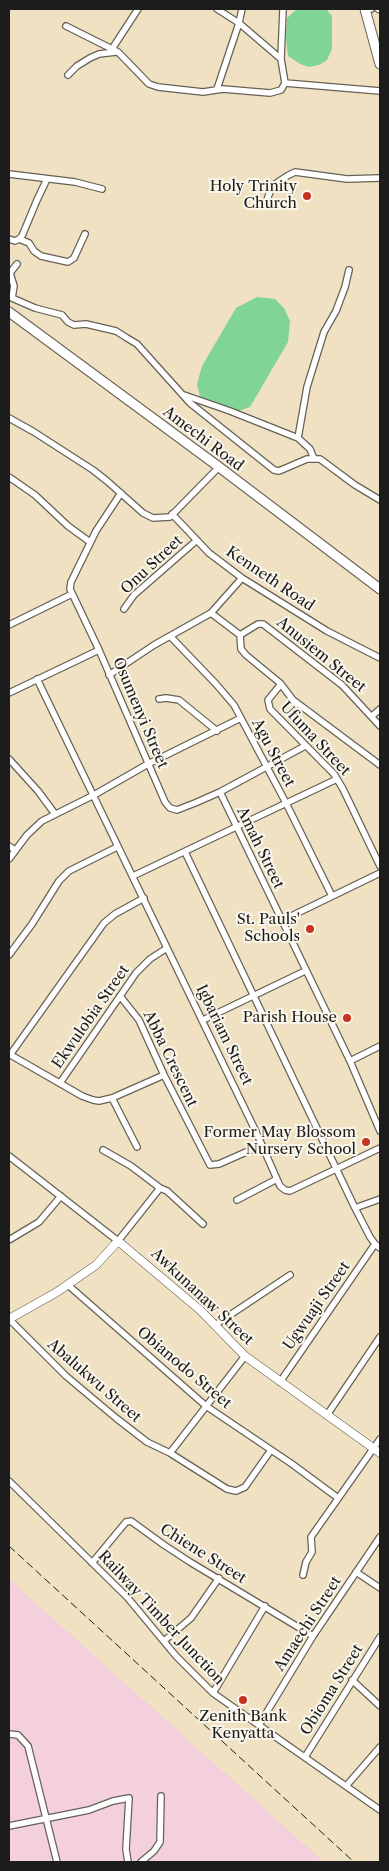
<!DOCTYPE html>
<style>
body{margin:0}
#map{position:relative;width:389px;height:1871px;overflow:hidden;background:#f0e1c3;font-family:"Libre Caslon Text",serif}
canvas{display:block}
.frame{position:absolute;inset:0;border:10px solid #1c1c1c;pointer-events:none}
</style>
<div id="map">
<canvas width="389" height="1871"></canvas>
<div class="frame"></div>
</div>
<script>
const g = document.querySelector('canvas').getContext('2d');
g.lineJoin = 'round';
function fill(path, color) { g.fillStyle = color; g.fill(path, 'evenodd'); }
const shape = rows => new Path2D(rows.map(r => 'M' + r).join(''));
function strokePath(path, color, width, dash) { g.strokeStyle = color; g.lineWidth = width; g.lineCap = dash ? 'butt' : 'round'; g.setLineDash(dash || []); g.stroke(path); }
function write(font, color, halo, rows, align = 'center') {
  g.font = font + ' "Libre Caslon Text",serif'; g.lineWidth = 4; g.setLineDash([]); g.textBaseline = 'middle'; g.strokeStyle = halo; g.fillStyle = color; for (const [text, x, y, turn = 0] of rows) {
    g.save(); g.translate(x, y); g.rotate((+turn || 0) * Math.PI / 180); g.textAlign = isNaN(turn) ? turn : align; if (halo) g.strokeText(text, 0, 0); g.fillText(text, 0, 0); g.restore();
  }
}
const built = shape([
 [9,1579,324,1862,9,1862]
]);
const green = shape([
 [297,9,326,9,332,16,332,49,327,60,319,65,309,67,300,64,288,56,286,38,287,18],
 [257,297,275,299,284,308,290,321,288,342,250,407,233,413,223,412,210,407,200,397,197,384,202,366,236,308]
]);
const minor = shape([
 [217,9,239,23,281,59],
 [370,9,371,9],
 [378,9,380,10],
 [66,26,118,52,149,84,158,87,203,92,223,89,270,93,281,90,285,83,281,59,283,9],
 [112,49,138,9],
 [68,75,77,66,90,58,99,54,116,52],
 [285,83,380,91],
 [217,89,239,23,242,9],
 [9,174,75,182,102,189],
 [267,200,272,186,287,176,295,172,347,179,380,178],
 [9,239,15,241,19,239,29,243,34,251,41,256,68,262,74,258,85,234],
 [19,239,22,236,37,200,47,179],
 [17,264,10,273,14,286,12,298,35,308,62,315,68,322,74,325,86,324,116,331,127,338,137,344,190,403,274,470,279,471,307,459,320,459,355,485,380,500],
 [184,395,230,411,298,438,310,449,314,459],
 [9,418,34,432,93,470,107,481,143,513,153,518,170,517,219,467],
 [298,438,307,387,324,332,336,311,345,287,349,270],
 [9,477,35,495,68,526,90,542],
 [121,493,96,531,71,582,70,589,99,650,165,802,170,808,177,810,195,803,220,792,305,746],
 [172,514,209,553,242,578,327,631,380,658],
 [124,609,134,595,197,540],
 [211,613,240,635,241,649,246,655,280,683,293,700,380,765],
 [9,625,72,594],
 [240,635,258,624,263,624,342,685,380,726],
 [170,636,216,684,234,705,286,803,332,896],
 [109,675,154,645,211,613,242,578],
 [37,679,257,1134,280,1186,285,1190,290,1191,380,1148],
 [281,684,268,700,270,709,334,774,343,789,380,866],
 [9,693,99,650],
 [159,699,166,698,179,700,217,731],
 [372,716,380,709],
 [9,759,38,791,55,814],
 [220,792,350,1061,380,1131],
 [9,846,15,850],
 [185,852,355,1208,370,1237,375,1244,380,1248],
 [9,859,27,835,42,821,94,795,148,764,241,718],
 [133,876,337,779],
 [281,921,380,873],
 [9,955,32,924,59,881,69,871,117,847],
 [120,996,139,1020,164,1075,210,1165,219,1164,262,1145],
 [203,1020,305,971],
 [9,1054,82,1096,93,1100,99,1101,112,1098,164,1075],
 [10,1055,104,923,115,914,144,898],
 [350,1061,380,1046],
 [60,1083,136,973,150,959,167,948],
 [112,1098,137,1147],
 [103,1150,131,1166,160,1188],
 [9,1156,118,1241,160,1188,167,1191,203,1224],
 [237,1200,277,1179],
 [355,1208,380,1199],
 [9,1240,39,1222,61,1196],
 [68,1285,206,1406,292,1464,338,1498],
 [9,1319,66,1376,116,1418,147,1442,170,1453,245,1356],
 [215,1325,290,1275],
 [280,1382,375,1244],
 [327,1415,380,1337],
 [170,1453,227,1489,236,1491,245,1487,271,1450],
 [9,1481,127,1597,176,1656,213,1693,380,1810],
 [92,1563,126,1522,131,1521,164,1545,190,1562,313,1636],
 [356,1572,380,1588],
 [303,1575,306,1562,312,1552,311,1537,380,1439],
 [164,1641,191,1618,219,1578],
 [352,1680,380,1706],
 [213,1693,265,1606],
 [259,1725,313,1636,380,1537],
 [9,1734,18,1735,28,1746,57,1862],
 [305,1757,380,1637],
 [347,1785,380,1747],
 [9,1826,89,1810,113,1801,129,1798,126,1849,128,1862],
 [141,1862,154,1851,160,1842,161,1796]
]);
const tertiary = shape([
 [9,1319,57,1292,96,1265,118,1241,200,1310,245,1356,380,1453]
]);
const secondary = shape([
 [9,312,219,467,380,589]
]);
const primary = shape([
 [365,9,380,64]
]);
const rail = shape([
 [9,1546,354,1862]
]);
const markers = [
 [307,196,5,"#c8321e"],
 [310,929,5,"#c8321e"],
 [347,1018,5,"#c8321e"],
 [366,1142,5,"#c8321e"],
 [243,1700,5,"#c8321e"]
];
const poiNames = [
 ["Holy Trinity",297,187],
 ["Church",297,204],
 ["St. Pauls'",300,920],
 ["Schools",300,937],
 ["Parish House",337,1018],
 ["Former May Blossom",356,1133],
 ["Nursery School",356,1150],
 ["Zenith Bank",243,1717,"center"],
 ["Kenyatta",243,1734,"center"]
];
const streetNames = [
 ["Amechi Road",203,439,37],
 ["Onu Street",152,565,-43],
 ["Kenneth Road",270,579,34],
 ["Anusiem Street",321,655,39],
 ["Osumenyi Street",140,713,67],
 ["Ufuma Street",315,739,47],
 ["Agu Street",273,753,62],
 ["Amah Street",260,848,64],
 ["Ekwulobia Street",91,1017,-55],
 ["Igbariam Street",224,1035,64],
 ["Abba Crescent",170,1059,64],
 ["Awkunanaw Street",202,1297,43],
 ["Ugwuaji Street",317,1306,-55],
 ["Obianodo Street",184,1368,40],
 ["Abalukwu Street",94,1381,41],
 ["Chiene Street",203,1554,32],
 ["Railway Timber Junction",161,1618,47],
 ["Amaechi Street",308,1624,-57],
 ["Obioma Street",332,1690,-58]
];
fill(built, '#f4cfdc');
fill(green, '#80d496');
strokePath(minor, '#666156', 8);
strokePath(tertiary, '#666156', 9);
strokePath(secondary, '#666156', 11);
strokePath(primary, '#666156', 11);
strokePath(minor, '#fff', 5.5);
strokePath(tertiary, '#fff', 8);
strokePath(secondary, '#fff', 9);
strokePath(primary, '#fff', 9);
strokePath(rail, '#1c1c1c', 1, [8, 4]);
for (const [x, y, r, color] of markers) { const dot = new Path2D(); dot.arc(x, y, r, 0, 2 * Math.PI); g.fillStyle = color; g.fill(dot); strokePath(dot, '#fbf7ec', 2); }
write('15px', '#1c1c1c', '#fbf7ec', poiNames, 'right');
write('15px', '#1c1c1c', '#fbf7ec', streetNames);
</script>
